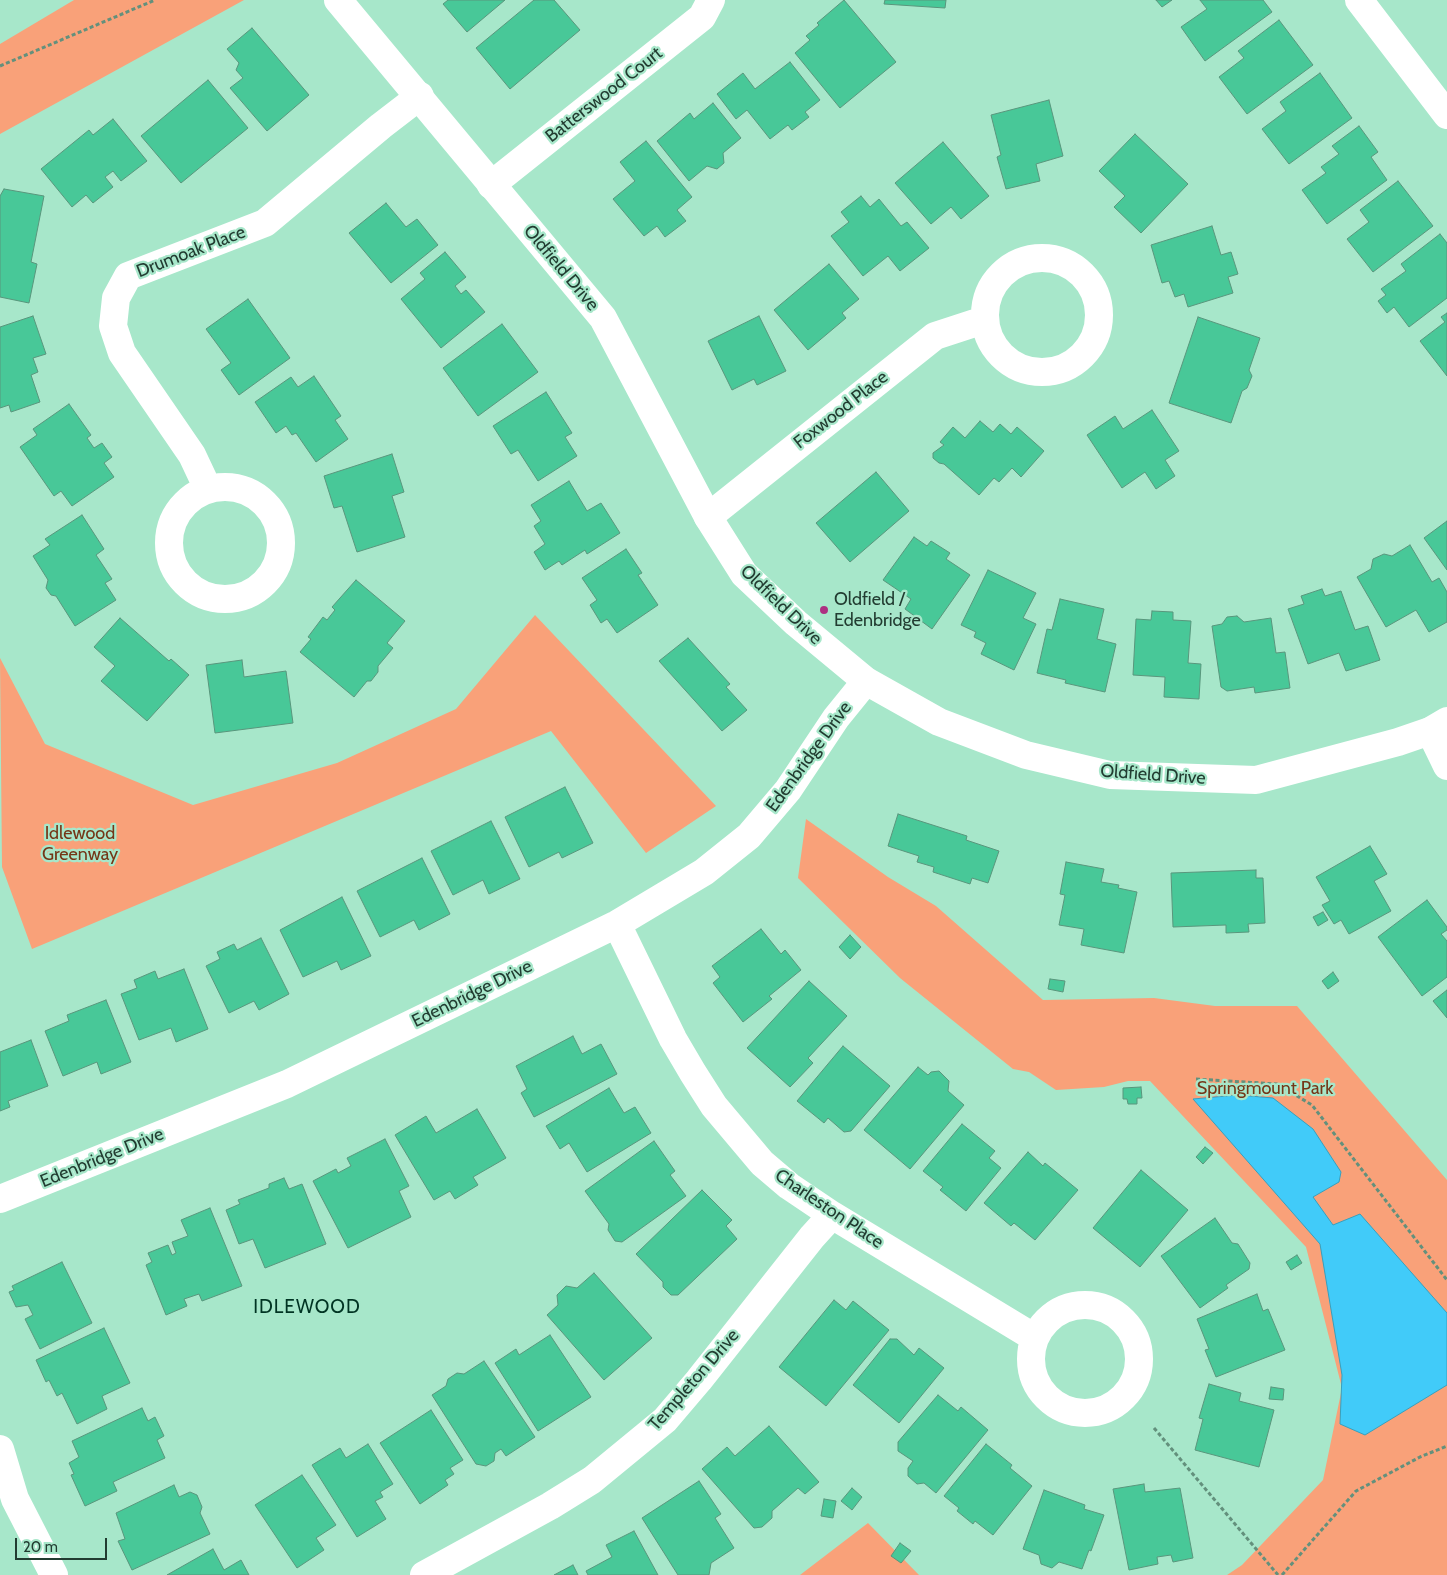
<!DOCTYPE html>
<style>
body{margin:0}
#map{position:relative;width:1447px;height:1575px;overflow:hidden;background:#a7e7ca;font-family:Cabin,sans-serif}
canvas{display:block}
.scale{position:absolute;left:15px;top:1538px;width:92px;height:22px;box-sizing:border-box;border:2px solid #223c31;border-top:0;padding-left:6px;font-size:15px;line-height:18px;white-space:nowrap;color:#223c31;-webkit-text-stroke:4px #a7e7ca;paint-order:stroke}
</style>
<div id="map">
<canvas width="1447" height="1575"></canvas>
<div class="scale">20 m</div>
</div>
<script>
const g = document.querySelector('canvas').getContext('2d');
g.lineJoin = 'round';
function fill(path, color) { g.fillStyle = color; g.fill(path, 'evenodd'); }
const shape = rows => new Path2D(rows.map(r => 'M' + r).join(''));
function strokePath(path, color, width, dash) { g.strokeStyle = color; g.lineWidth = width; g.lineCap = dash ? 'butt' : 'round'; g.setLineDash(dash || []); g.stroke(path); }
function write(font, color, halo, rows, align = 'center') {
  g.font = font + ' Cabin,sans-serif'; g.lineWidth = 4.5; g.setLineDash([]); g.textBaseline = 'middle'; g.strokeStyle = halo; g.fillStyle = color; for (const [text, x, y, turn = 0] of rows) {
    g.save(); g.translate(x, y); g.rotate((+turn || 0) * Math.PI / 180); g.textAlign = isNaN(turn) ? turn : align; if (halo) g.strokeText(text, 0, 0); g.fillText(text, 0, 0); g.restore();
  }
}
const green = shape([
 [74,0,244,0,0,134,0,44],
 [535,615,716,806,646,853,551,731,32,949,2,867,0,658,45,744,193,805,337,763,456,709],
 [806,819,888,877,936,906,1043,1000,1154,998,1215,1006,1297,1006,1447,1180,1447,1575,1227,1575,1242,1565,1323,1480,1342,1388,1306,1247,1150,1081,1128,1081,1104,1087,1056,1090,1029,1072,1013,1069,900,978,798,878],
 [868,1523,919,1575,800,1575]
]);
const water = shape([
 [1238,1095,1273,1098,1313,1129,1341,1172,1339,1182,1313,1197,1333,1225,1360,1214,1447,1313,1447,1385,1365,1435,1340,1424,1342,1375,1320,1244,1193,1099,1238,1095]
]);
const building = shape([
 [448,0,505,0,467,32,443,4,448,0],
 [534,0,554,0,580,30,510,89,476,48,534,0],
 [844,0,896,62,840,108,795,53,810,40,806,36,819,25,817,23,844,0],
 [885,0,946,0,945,8,884,4,885,0],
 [1156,0,1172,0,1162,7,1156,0],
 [1200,0,1263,0,1272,12,1205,61,1181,27,1207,9,1200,0],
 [1279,20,1313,65,1247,114,1219,77,1244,58,1238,51,1279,20],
 [252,28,309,95,267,131,230,88,243,78,236,70,239,63,227,49,252,28],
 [790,62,820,100,805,112,809,117,792,130,788,125,770,139,747,110,736,119,717,94,743,73,755,89,790,62],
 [1320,73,1352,118,1289,164,1262,129,1286,111,1280,102,1320,73],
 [208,80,248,128,181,183,141,136,208,80],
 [1049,100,1063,156,1036,164,1040,181,1006,189,997,157,1001,155,991,115,1049,100],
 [713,103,741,138,723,153,724,163,717,169,707,166,689,181,657,141,690,113,694,119,713,103],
 [113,119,147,161,121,181,113,171,105,177,113,187,93,203,86,195,72,207,41,169,89,130,93,135,113,119],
 [1359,126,1378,152,1371,157,1387,180,1327,224,1302,190,1326,173,1321,167,1339,154,1332,146,1359,126],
 [1135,134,1188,184,1141,233,1114,207,1125,196,1099,171,1135,134],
 [646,141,692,197,677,210,686,221,665,237,657,226,644,236,613,199,635,181,620,162,646,141],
 [943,142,989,196,961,219,951,207,931,224,895,183,943,142],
 [1398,181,1433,226,1373,272,1347,239,1369,222,1360,210,1398,181],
 [4,189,44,196,31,262,37,264,29,303,0,297,0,196,4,189],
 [861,196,870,207,879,199,901,226,907,222,929,248,900,271,888,256,863,276,831,236,849,222,841,212,861,196],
 [386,203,406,227,417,219,438,245,391,283,349,233,386,203],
 [1212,226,1221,255,1231,252,1238,274,1228,277,1233,293,1188,307,1184,294,1175,297,1169,281,1162,283,1151,245,1212,226],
 [1440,234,1447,243,1447,298,1409,327,1394,307,1387,313,1378,301,1386,295,1381,289,1406,271,1401,264,1440,234],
 [445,252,466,277,455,286,461,294,466,290,485,312,441,348,401,299,425,279,420,273,445,252],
 [829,264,859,299,842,313,846,318,808,350,774,310,829,264],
 [248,299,290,358,239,395,221,370,231,363,206,329,248,299],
 [1447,313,1447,376,1420,341,1445,322,1441,317,1447,313],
 [33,316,46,354,33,358,38,372,31,375,40,402,11,412,9,405,0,408,0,327,33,316],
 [759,316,786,371,757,385,754,379,732,390,708,341,759,316],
 [1198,317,1260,338,1249,370,1252,376,1247,388,1242,391,1231,423,1169,403,1198,317],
 [502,324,538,372,478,416,443,368,502,324],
 [314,376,341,416,335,420,348,439,316,462,296,433,292,435,286,426,276,433,255,402,291,377,298,387,314,376],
 [546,392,572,433,565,437,577,456,538,481,518,450,511,454,493,426,546,392],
 [69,404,91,435,87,438,94,448,102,443,112,457,104,463,114,477,72,506,61,491,54,496,20,447,37,435,33,429,69,404],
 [1152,410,1179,451,1165,460,1175,476,1156,489,1145,472,1122,488,1087,435,1115,416,1123,429,1152,410],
 [980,421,993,432,1000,424,1011,434,1017,427,1044,451,1021,477,1012,468,999,482,994,478,979,495,944,464,939,463,933,458,933,453,944,445,940,442,953,427,965,438,980,421],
 [392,454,404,492,392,496,405,537,357,552,342,506,334,508,324,476,392,454],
 [876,472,909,511,850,562,816,523,876,472],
 [569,481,587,511,601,503,620,533,587,554,585,550,562,565,559,561,545,570,534,552,545,544,534,526,541,521,531,505,569,481],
 [82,515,104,549,96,555,112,579,105,583,116,600,75,626,56,596,51,595,46,588,48,580,33,556,50,545,45,539,82,515],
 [1447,521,1447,570,1424,538,1447,521],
 [914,537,927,546,931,541,950,553,946,559,970,575,932,629,905,609,911,599,883,580,914,537],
 [1410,545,1432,582,1439,578,1447,592,1447,622,1429,632,1416,610,1386,627,1357,577,1371,569,1373,559,1384,554,1392,556,1410,545],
 [626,549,642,573,638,575,658,605,617,633,607,619,601,623,590,605,597,600,582,578,626,549],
 [988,570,1036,593,1023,618,1036,624,1014,670,981,654,986,643,974,637,976,632,961,625,988,570],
 [356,580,405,621,387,643,393,648,378,666,378,672,371,681,367,681,354,697,300,652,311,639,308,637,323,617,327,620,335,610,332,607,356,580],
 [1322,589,1325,596,1341,591,1355,630,1368,626,1380,660,1346,671,1339,653,1308,664,1288,609,1304,604,1301,596,1322,589],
 [1060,599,1104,609,1097,639,1116,644,1105,692,1065,683,1066,680,1037,673,1047,629,1052,630,1060,599],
 [1152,611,1173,612,1173,620,1191,621,1188,663,1201,664,1199,699,1164,697,1165,677,1133,675,1136,619,1151,620,1152,611],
 [1237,616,1244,622,1271,618,1276,653,1285,652,1290,688,1255,693,1254,687,1227,691,1221,687,1212,626,1222,624,1227,617,1237,616],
 [120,618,169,661,171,659,189,675,147,721,101,681,115,666,94,647,120,618],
 [688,638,730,684,726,687,747,710,722,731,659,661,688,638],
 [242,660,244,677,286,671,293,723,215,733,206,665,242,660],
 [565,787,593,843,562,858,559,852,529,867,505,817,565,787],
 [898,814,967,836,966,840,999,851,988,883,972,878,970,884,933,872,934,867,917,862,919,856,888,846,898,814],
 [491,821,520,879,489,894,483,880,453,895,431,851,491,821],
 [1370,846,1387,874,1374,881,1391,911,1349,934,1341,920,1334,924,1322,905,1330,901,1316,877,1370,846],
 [422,858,450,914,419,930,414,920,380,937,357,891,422,858],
 [1066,862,1104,869,1101,882,1119,885,1118,888,1137,892,1124,953,1081,945,1084,929,1059,925,1065,895,1060,894,1066,862],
 [1256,870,1256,878,1263,878,1265,923,1248,924,1249,932,1226,933,1226,925,1173,927,1171,873,1256,870],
 [342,897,371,956,341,970,337,961,303,977,280,930,342,897],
 [1427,900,1447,927,1447,930,1441,934,1447,941,1447,977,1422,996,1378,937,1427,900],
 [1323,912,1328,920,1318,926,1313,917,1323,912],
 [761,929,781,954,785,950,801,970,769,996,772,999,743,1022,713,983,720,977,712,966,761,929],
 [850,935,861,947,850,959,839,947,850,935],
 [261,938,289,994,259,1010,254,1001,229,1013,206,966,220,959,217,952,234,944,237,950,261,938],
 [184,969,208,1029,176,1042,171,1028,139,1040,121,994,137,988,134,980,155,971,158,979,184,969],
 [1333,972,1339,981,1328,989,1322,981,1333,972],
 [1050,979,1065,981,1063,992,1048,989,1050,979],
 [809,981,847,1016,808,1058,813,1063,790,1087,747,1048,809,981],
 [1447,990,1447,1018,1433,1001,1447,990],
 [106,1000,131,1062,101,1074,97,1062,63,1076,45,1031,69,1021,67,1015,106,1000],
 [573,1036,582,1054,601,1044,617,1074,534,1117,521,1093,527,1089,516,1066,573,1036],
 [31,1040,48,1086,8,1101,10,1107,0,1111,0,1052,31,1040],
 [843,1046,890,1086,851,1131,844,1132,828,1118,824,1123,797,1101,843,1046],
 [918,1067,928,1075,931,1072,939,1071,949,1081,948,1091,964,1105,910,1169,864,1130,918,1067],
 [1141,1087,1142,1098,1137,1098,1137,1104,1128,1104,1127,1099,1123,1099,1123,1088,1141,1087],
 [609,1088,624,1113,635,1107,651,1133,587,1172,569,1143,560,1149,546,1126,609,1088],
 [477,1109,506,1158,473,1177,478,1185,455,1199,450,1191,434,1200,395,1135,426,1116,436,1133,477,1109],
 [962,1124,995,1151,989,1158,1001,1168,966,1211,940,1190,943,1187,923,1171,962,1124],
 [385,1139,409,1186,399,1191,411,1217,348,1248,313,1181,336,1169,338,1173,351,1166,347,1158,385,1139],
 [654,1141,675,1171,670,1175,686,1196,622,1242,615,1241,608,1230,609,1224,585,1191,654,1141],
 [1205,1147,1213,1153,1203,1164,1196,1157,1205,1147],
 [1028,1152,1043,1166,1045,1163,1078,1190,1035,1240,1014,1223,1011,1226,984,1203,1028,1152],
 [1141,1170,1188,1210,1140,1267,1093,1228,1141,1170],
 [284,1178,289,1189,302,1184,326,1244,265,1268,253,1239,239,1244,226,1210,240,1204,238,1200,269,1188,269,1184,284,1178],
 [702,1190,732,1220,726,1226,737,1239,678,1295,671,1295,663,1287,663,1282,636,1254,702,1190],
 [210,1208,242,1286,202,1301,199,1294,184,1299,187,1306,166,1315,146,1265,152,1262,148,1253,168,1245,172,1255,176,1253,172,1242,188,1236,181,1220,210,1208],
 [1215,1218,1232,1243,1238,1244,1250,1263,1249,1269,1226,1285,1228,1288,1200,1308,1161,1256,1215,1218],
 [1297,1255,1302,1263,1291,1270,1286,1262,1297,1255],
 [62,1262,92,1323,40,1349,25,1319,33,1315,28,1305,16,1307,9,1292,14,1290,12,1286,62,1262],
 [594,1273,652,1338,604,1380,547,1315,558,1305,557,1295,566,1286,577,1288,594,1273],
 [1257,1294,1263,1311,1268,1309,1285,1350,1216,1377,1205,1350,1209,1349,1197,1319,1257,1294],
 [834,1300,846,1310,853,1301,889,1330,826,1406,779,1367,834,1300],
 [104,1328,130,1383,102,1396,107,1409,77,1424,62,1393,57,1396,49,1380,46,1382,36,1360,104,1328],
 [550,1335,591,1397,538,1431,495,1363,516,1349,519,1355,550,1335],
 [890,1339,897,1339,914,1355,919,1348,944,1368,899,1423,853,1385,890,1339],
 [484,1361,535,1437,506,1456,501,1449,495,1453,494,1461,486,1466,476,1464,432,1395,446,1386,448,1379,457,1373,464,1374,484,1361],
 [1209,1384,1241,1393,1239,1401,1274,1410,1259,1467,1195,1450,1203,1419,1199,1418,1209,1384],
 [1271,1387,1284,1389,1283,1400,1269,1399,1271,1387],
 [938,1395,958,1411,961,1407,988,1430,936,1493,924,1483,917,1484,908,1476,908,1468,913,1461,898,1451,898,1442,938,1395],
 [142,1408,148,1421,155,1417,164,1436,157,1440,165,1458,113,1482,117,1491,85,1506,71,1475,74,1474,69,1463,79,1457,72,1441,142,1408],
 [431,1410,463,1460,450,1468,454,1474,445,1480,448,1485,420,1504,380,1443,431,1410],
 [769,1426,819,1482,805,1494,798,1488,772,1511,772,1518,762,1527,754,1528,702,1469,727,1447,735,1456,769,1426],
 [368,1444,393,1484,380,1492,383,1497,375,1501,386,1519,357,1537,312,1465,340,1448,346,1458,368,1444],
 [986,1444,1012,1465,1010,1468,1032,1486,993,1535,975,1521,973,1524,957,1511,959,1508,944,1496,986,1444],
 [302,1475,336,1525,316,1538,324,1550,297,1568,255,1505,302,1475],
 [699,1481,721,1514,715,1518,734,1548,711,1563,709,1575,678,1575,642,1518,699,1481],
 [1144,1484,1145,1492,1180,1488,1193,1558,1173,1562,1171,1555,1157,1557,1158,1564,1129,1570,1113,1489,1144,1484],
 [174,1485,179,1497,190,1492,197,1495,202,1507,200,1513,210,1534,132,1570,118,1541,125,1539,116,1513,174,1485],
 [852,1488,862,1497,852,1510,841,1501,852,1488],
 [1044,1490,1085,1505,1084,1509,1104,1515,1091,1551,1089,1550,1082,1569,1059,1562,1052,1568,1041,1564,1039,1555,1023,1549,1044,1490],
 [824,1499,836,1501,833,1518,821,1516,824,1499],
 [634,1531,658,1575,588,1575,586,1571,612,1557,606,1545,634,1531],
 [900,1543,911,1551,901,1563,891,1556,900,1543],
 [213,1549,224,1570,241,1560,249,1575,167,1575,213,1549],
 [573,1565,578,1575,554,1575,573,1565]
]);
const path = shape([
 [0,66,155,0],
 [1196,1079,1277,1084,1312,1105,1447,1280],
 [1154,1428,1278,1575],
 [1282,1575,1356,1491,1420,1457,1447,1446]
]);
const street = shape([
 [1359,0,1447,115],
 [491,185,702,17,711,0],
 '985 315a57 57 0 1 1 114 0a57 57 0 1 1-114 0Z',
 '169 543a56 56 0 1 1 112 0a56 56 0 1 1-112 0Z',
 [208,489,192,455,122,353,113,326,116,298,128,276,265,223,381,126,420,96],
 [708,517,935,336,984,320],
 [1430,731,1447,766],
 [617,924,673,1039,693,1073,714,1106,762,1163,789,1186,832,1215,1035,1338],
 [0,1199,287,1084,617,924,704,872,749,836,788,790,836,718,866,681],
 '1031 1359a54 54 0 1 1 108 0a54 54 0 1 1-108 0Z',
 [0,1449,15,1499,54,1575],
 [424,1575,550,1506,592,1480,665,1420,699,1380,812,1237,832,1215]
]);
const secondary = shape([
 [338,0,603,318,708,517,744,574,796,623,866,681,939,722,1026,755,1110,775,1256,780,1398,742,1430,731,1447,721]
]);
const markers = [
 [824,610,5,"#ad3082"]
];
const streetNames = [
 ["Batterswood Court",604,95,-38],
 ["Drumoak Place",191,252,-21],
 ["Oldfield Drive",561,268,50],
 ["Foxwood Place",841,410,-38],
 ["Oldfield Drive",781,605,44],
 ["Edenbridge Drive",809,757,-54],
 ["Oldfield Drive",1153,775,4],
 ["Edenbridge Drive",472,994,-26],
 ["Edenbridge Drive",102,1158,-22],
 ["Charleston Place",829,1209,34],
 ["Templeton Drive",694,1380,-49]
];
const poiNames = [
 ["Oldfield /",834,600],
 ["Edenbridge",834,621]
];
const parkNames = [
 ["Idlewood",80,834],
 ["Greenway",80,855],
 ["Springmount Park",1265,1089]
];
const neighbourhoodNames = [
 ["IDLEWOOD",307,1307]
];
fill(green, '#f9a179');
fill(water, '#41cbf9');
strokePath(water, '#38a0bd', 1);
fill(building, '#48c898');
strokePath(building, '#59967c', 1);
strokePath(path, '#63907c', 3, [4, 2.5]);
strokePath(street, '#fff', 28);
strokePath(secondary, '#fff', 28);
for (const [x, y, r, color] of markers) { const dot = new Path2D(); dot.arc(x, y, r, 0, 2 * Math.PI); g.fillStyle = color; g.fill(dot); strokePath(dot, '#a7e7ca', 2); }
write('18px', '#223c31', '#a7e7ca', streetNames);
write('18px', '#223c31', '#a7e7ca', poiNames, 'left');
write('18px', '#743617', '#a7e7ca', parkNames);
g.letterSpacing = '1px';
write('19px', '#003423', '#a7e7ca', neighbourhoodNames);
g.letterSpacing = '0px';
</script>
